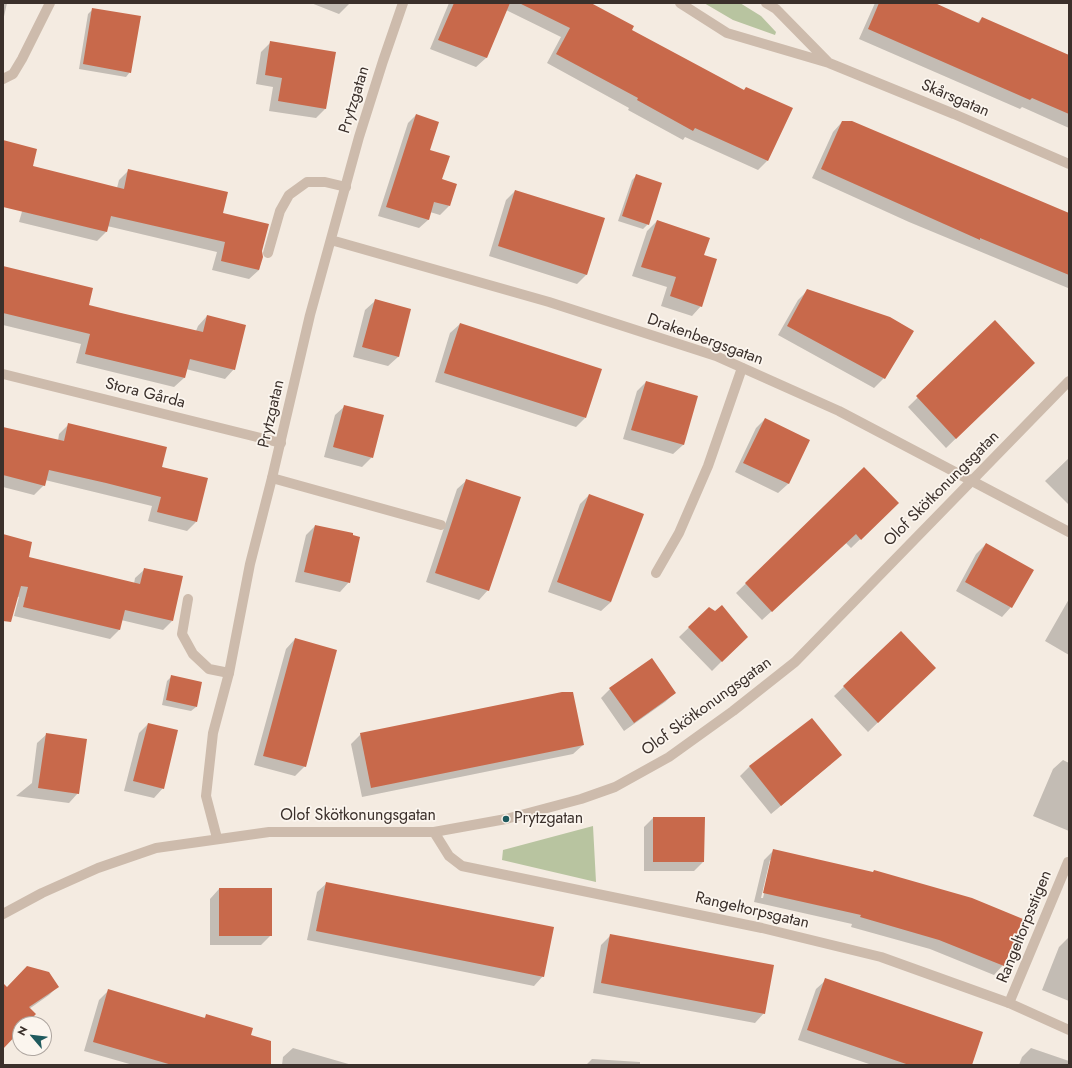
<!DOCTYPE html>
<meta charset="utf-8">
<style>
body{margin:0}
#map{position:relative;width:1072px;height:1068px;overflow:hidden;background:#f4ebe1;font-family:Jost,sans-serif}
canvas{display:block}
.frame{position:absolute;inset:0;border:4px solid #3b302b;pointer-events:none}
.north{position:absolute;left:12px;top:1016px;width:40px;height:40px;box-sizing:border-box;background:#fbf5ee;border:1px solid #aea6a0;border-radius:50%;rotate:298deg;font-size:11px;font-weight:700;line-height:16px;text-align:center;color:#3b302b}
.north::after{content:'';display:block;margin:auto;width:14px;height:18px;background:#1f5a5e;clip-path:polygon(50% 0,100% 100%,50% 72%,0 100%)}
</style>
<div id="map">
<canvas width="1072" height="1068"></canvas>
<div class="frame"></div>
<div class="north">N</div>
</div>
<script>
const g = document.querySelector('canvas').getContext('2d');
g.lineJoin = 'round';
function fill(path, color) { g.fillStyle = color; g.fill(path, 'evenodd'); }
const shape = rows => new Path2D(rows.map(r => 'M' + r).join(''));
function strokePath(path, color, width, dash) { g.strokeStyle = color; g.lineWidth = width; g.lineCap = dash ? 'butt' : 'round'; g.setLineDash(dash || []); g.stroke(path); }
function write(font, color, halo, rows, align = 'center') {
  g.font = font + ' Jost,sans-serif'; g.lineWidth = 3.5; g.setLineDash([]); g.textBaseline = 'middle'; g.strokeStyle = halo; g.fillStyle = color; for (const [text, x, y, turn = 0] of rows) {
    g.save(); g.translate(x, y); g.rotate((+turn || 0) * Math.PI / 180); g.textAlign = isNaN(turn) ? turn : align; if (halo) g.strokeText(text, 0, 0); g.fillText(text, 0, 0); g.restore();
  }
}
const green = shape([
 [704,3,740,3,761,16,776,32,775,35,733,20],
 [593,826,596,882,502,860,503,850]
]);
const shadow = shape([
 [3,3,7,3,3,21],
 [311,3,350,3,339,14],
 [449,3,589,3,631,30,743,91,767,161,758,170,685,137,683,140,628,110,629,108,547,63,561,37,506,10,486,58,476,67,430,49],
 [875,3,932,3,977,23,982,18,1069,63,1069,128,1022,107,1020,109,859,39],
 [93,9,130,72,126,77,79,69,88,14],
 [271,42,334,53,325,109,316,118,269,111,273,87,256,84,261,52],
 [416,115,449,206,440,215,430,212,428,220,419,228,378,216,408,123],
 [842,122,1069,214,1069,286,1068,288,909,222,812,178,833,132],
 [3,141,32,167,117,188,119,180,129,170,222,214,261,251,262,257,259,270,249,279,212,270,217,252,107,226,106,232,97,241,19,222,23,208,3,203],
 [637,175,648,224,643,229,618,221,632,180],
 [515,191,603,219,586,275,577,284,489,256,506,200],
 [657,221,701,306,692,316,661,306,667,287,632,276,647,231],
 [3,286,196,331,198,326,207,316,234,369,225,379,186,369,184,378,174,387,76,363,81,344,3,325],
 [807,291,913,332,884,378,874,388,778,335,798,300],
 [375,301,410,310,398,357,388,366,353,357,365,310],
 [995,322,1034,363,946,448,908,407],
 [460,324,585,418,576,427,435,382,450,333],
 [646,382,697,397,683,445,673,454,623,439,637,391],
 [345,406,372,457,362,467,324,457,335,415],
 [765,419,809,440,788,484,778,493,735,472,756,428],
 [69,424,161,467,196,522,187,531,148,521,152,506,45,480,44,485,34,495,3,487,3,428,58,441,59,434],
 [1069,458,1069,505,1045,481],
 [864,469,898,503,851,548,846,543,762,620,736,593],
 [467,480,488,590,479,600,426,582,457,489],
 [589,495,611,602,601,611,548,592,580,504],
 [315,526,349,582,340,592,295,582,306,535],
 [3,536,27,558,134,584,135,578,145,569,172,621,163,630,121,620,119,630,110,639,14,616,19,597,3,593],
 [986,544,1011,607,1002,617,956,591,976,554],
 [1069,599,1069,655,1045,641],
 [709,608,746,637,712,671,679,637],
 [901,633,925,677,868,732,834,696],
 [295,639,305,766,295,776,254,765,286,649],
 [172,676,196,707,191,711,162,705,167,681],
 [610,689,675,693,665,702,624,731,601,698],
 [812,719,831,764,771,814,740,776,749,767],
 [148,724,163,788,154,798,124,791,139,733],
 [47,734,78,793,69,803,16,796,32,783,37,743],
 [361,734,583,745,573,754,362,797,351,744],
 [1063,760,1069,763,1069,831,1033,816,1053,769],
 [653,818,704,818,703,862,694,871,644,871,644,827],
 [774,850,1003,965,994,975,930,949,851,927,852,924,754,902,764,860],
 [770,860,772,860,763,898,761,898],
 [327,883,543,976,534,986,307,940,317,892],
 [219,889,271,935,261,945,210,945,210,899],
 [611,935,764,1013,755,1023,593,993,601,945],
 [1069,937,1069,1001,1042,990,1059,947],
 [826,980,971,1065,872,1065,798,1040,816,989],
 [58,986,49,995,29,1009,25,1024,20,1024,20,1029,3,1047,3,992],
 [108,991,203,1019,206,1016,250,1035,270,1065,133,1065,84,1051,99,1000],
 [293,1048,352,1065,282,1065,283,1057],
 [1031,1048,1069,1061,1069,1065,1019,1065,1022,1057],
 [592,1059,640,1062,640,1065,586,1065]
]);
const building = shape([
 [454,3,510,3,487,58,438,40],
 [519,3,591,3,634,26,632,30,744,90,746,87,793,108,768,161,695,128,693,131,637,100,638,98,556,54,570,28],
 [879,3,935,3,979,23,982,17,1069,55,1069,114,1032,98,1030,100,868,29],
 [92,8,141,16,131,73,83,64],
 [270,41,336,52,326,109,278,101,282,78,265,75],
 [416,114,439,122,430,150,450,156,442,179,457,184,450,206,434,202,429,220,386,207],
 [842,121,852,121,1069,213,1069,275,980,238,980,240,821,169],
 [3,140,37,149,33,166,124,189,128,169,228,192,223,213,269,224,262,251,263,257,259,270,221,261,225,242,111,216,107,232,3,207],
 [636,174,662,183,649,225,622,216],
 [515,190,605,218,587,275,498,246],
 [657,220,710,238,704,255,717,259,702,307,670,296,676,277,641,267],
 [3,266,93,288,89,305,121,313,203,332,207,315,246,325,235,370,190,359,185,378,85,354,90,334,3,313],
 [807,289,890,317,914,331,885,379,787,326],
 [375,299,411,309,399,357,362,347],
 [995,320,1035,363,956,439,916,396],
 [460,323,602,369,586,418,444,373],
 [646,381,698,396,684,445,631,430],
 [344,405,384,415,373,458,333,447],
 [765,418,810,440,789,484,743,463],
 [68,423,167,447,162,467,208,478,197,522,157,512,161,497,106,483,49,470,45,486,3,475,3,427,64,441],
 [864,467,899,503,861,540,856,534,772,612,745,583],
 [466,479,521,497,489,591,435,573],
 [589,494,644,514,611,602,557,582],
 [315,525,353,533,353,535,360,537,350,583,304,572],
 [3,534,32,542,29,557,140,584,144,568,183,576,173,621,125,610,120,630,23,607,28,587,21,586,11,622,3,621],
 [986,543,1034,570,1012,608,965,582],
 [722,605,748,637,722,662,688,627,709,607,715,611],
 [901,631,936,668,878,723,843,686],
 [295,638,337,650,306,767,263,756],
 [652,658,676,693,634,723,609,688],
 [171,675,202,682,197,707,166,700],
 [562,692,573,692,584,745,371,788,360,733],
 [812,718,842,755,781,806,749,766],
 [148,723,178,730,164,789,133,781],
 [46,733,87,739,79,794,38,788],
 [653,817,705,817,704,862,653,862],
 [773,849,873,872,874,870,972,898,1023,919,1004,966,939,940,860,917,861,915,763,893],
 [326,882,554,927,544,977,316,931],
 [219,888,272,888,272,936,219,936],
 [610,934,774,965,765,1014,601,983],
 [27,966,49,972,59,987,29,1007,36,1014,26,1024,20,1024,20,1031,3,1049,3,983,7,987],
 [825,978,983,1032,972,1065,909,1065,807,1030],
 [108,989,205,1018,206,1014,253,1028,251,1035,271,1041,271,1065,172,1065,93,1042]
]);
const lane = shape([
 [268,253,280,211,289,195,307,182,325,182,346,187],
 [3,374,281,443],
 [272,478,441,525],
 [656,573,679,533,708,466,742,368],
 [188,599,182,634,193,654,209,669,229,673],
 [1009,1003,1068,862]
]);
const street = shape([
 [680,3,727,33,829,63,954,114,1069,164],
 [766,3,776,9,828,62],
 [3,79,13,74,22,59,50,3],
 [331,240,549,302,716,356,839,411,1069,532],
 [434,832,449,856,462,866,762,928,881,957,1009,1003,1069,1030],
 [217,838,206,796,213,733,229,673,250,564,272,478,310,315,359,137,383,61,403,3],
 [3,914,42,893,98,868,156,848,269,832,434,832,506,819,581,799,615,787,669,757,733,711,795,662,1069,381]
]);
const markers = [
 [506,819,4,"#1f5a5e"]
];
const streetNames = [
 ["Skårsgatan",955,99,23],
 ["Prytzgatan",355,100,-73],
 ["Drakenbergsgatan",705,340,20],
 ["Stora Gårda",145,394,14],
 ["Prytzgatan",272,414,-77],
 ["Olof Skötkonungsgatan",942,489,-45],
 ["Olof Skötkonungsgatan",707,707,-36],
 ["Olof Skötkonungsgatan",358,816],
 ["Rangeltorpsgatan",752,911,13],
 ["Rangeltorpsstigen",1025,927,-68]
];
const poiNames = [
 ["Prytzgatan",514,819]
];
fill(green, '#b8c4a0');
fill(shadow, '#0003');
fill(building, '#c8694b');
strokePath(lane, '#cdbbac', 10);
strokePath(street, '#cdbbac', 10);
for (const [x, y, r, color] of markers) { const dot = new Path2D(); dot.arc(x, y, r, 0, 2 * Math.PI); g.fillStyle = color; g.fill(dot); strokePath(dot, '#fbf5ee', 1.5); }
write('16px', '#3b302b', '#fbf5ee', streetNames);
write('16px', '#3b302b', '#fbf5ee', poiNames, 'left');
</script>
